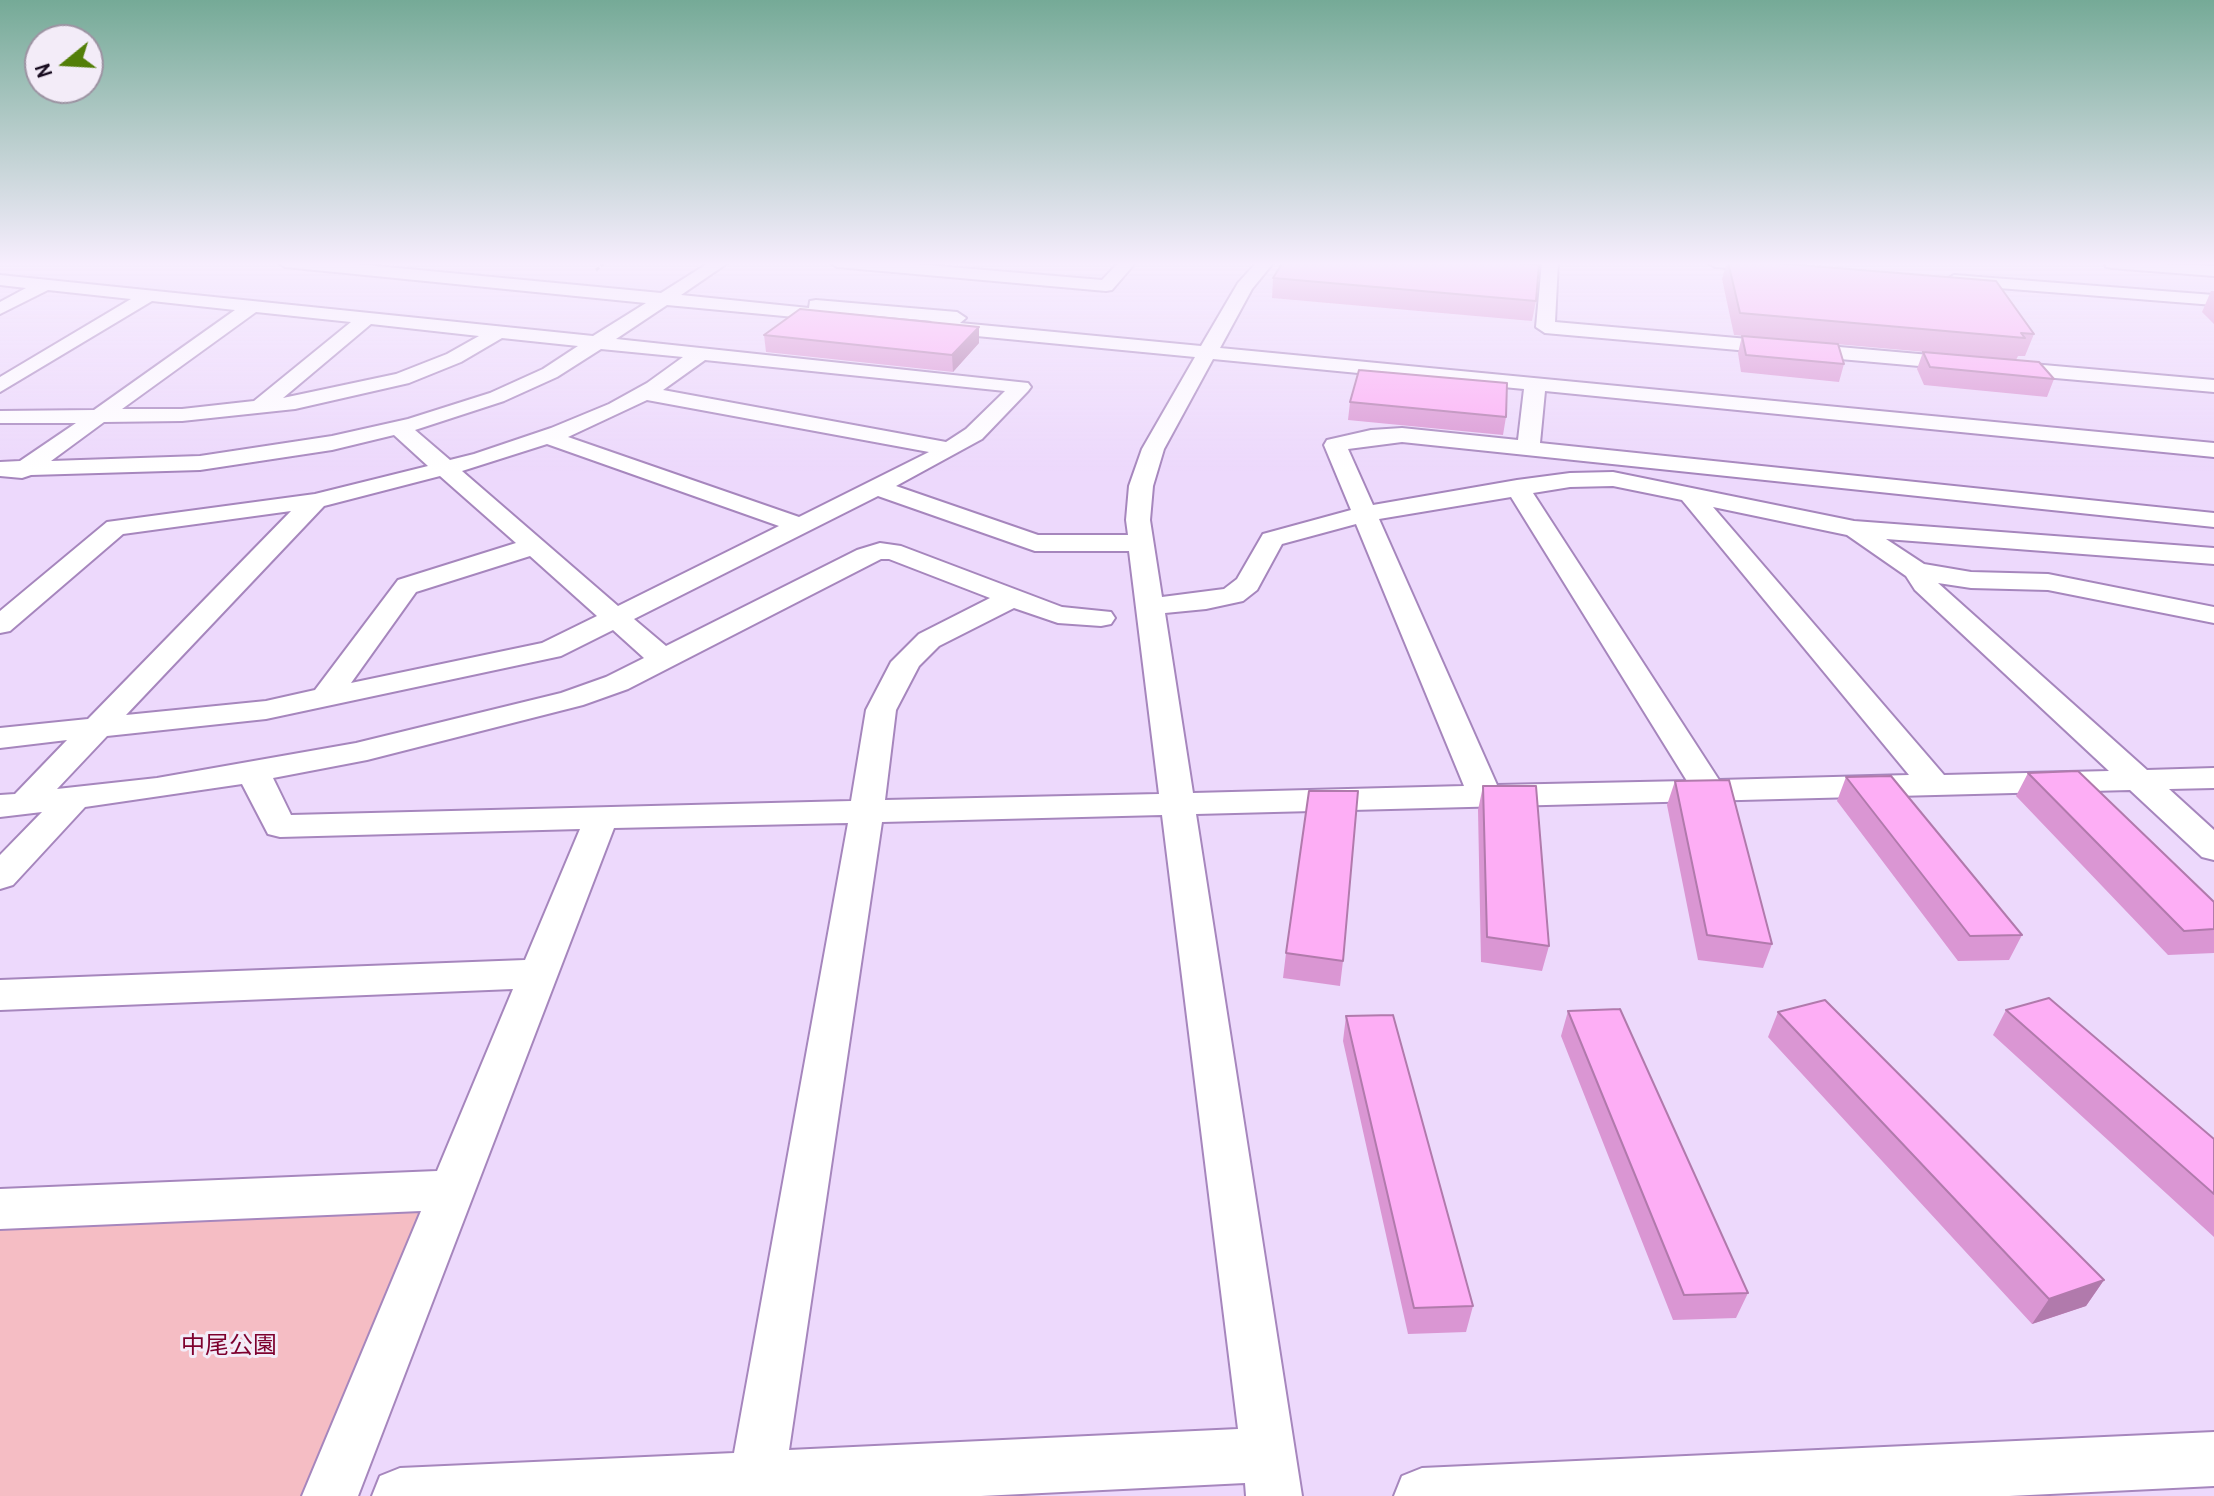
<!DOCTYPE html>
<meta charset="utf-8">
<style>
body{margin:0}
#map{position:relative;width:2214px;height:1496px;overflow:hidden;background:#edd9fc;font-family:"Archivo Narrow",sans-serif}
canvas{display:block}
.north{position:absolute;left:24px;top:24px;width:80px;height:80px;box-sizing:border-box;background:#f3ecf8;border:2px solid #9c93a2;border-radius:50%;rotate:252deg;font-size:22px;font-weight:700;line-height:32px;text-align:center;color:#190d21}
.north::after{content:'';display:block;margin:auto;width:28px;height:36px;background:#537f08;clip-path:polygon(50% 0,100% 100%,50% 72%,0 100%)}
</style>
<div id="map">
<canvas width="2214" height="1496"></canvas>
<div class="north">N</div>
</div>
<script>
const g = document.querySelector('canvas').getContext('2d');
g.lineJoin = 'round';
function fill(path, color) { g.fillStyle = color; g.fill(path, 'evenodd'); }
const shape = rows => new Path2D(rows.map(r => 'M' + r).join(''));
function strokePath(path, color, width, dash) { g.strokeStyle = color; g.lineWidth = width; g.lineCap = dash ? 'butt' : 'round'; g.setLineDash(dash || []); g.stroke(path); }
function write(font, color, halo, rows, align = 'center') {
  g.font = font + ' "Archivo Narrow","Noto Sans JP",sans-serif'; g.lineWidth = 6; g.setLineDash([]); g.textBaseline = 'middle'; g.strokeStyle = halo; g.fillStyle = color; for (const [text, x, y, turn = 0] of rows) {
    g.save(); g.translate(x, y); g.rotate((+turn || 0) * Math.PI / 180); g.textAlign = isNaN(turn) ? turn : align; if (halo) g.strokeText(text, 0, 0); g.fillText(text, 0, 0); g.restore();
  }
}
const green = shape([
 [453,1190,330,1496,0,1496,0,1209]
]);
const path = shape([
 [596,270,606,262]
]);
const minor = shape([
 [277,262,334,262,661,293,710,262,729,262,681,295,809,308,810,301,816,300,957,312,966,318,960,323,1201,346,1238,283,1257,262,1274,262,1252,289,1220,348,2214,443,2214,457,1545,391,1540,443,2214,513,2214,527,1402,442,1348,449,1373,505,1517,480,1570,473,1613,472,1854,521,2214,548,2214,564,1886,539,1924,564,1971,572,2048,574,2214,607,2214,623,2048,590,1971,588,1938,583,2147,770,2214,768,2214,788,2169,789,2214,830,2214,860,2202,857,2130,790,1196,814,1302,1496,1246,1496,1245,1483,981,1496,372,1496,380,1476,400,1468,734,1453,848,823,614,828,358,1496,302,1496,421,1211,0,1229,0,1189,437,1171,513,989,0,1010,0,980,525,960,580,829,280,837,268,834,242,784,85,807,13,885,0,889,0,855,42,812,0,817,0,795,15,794,67,740,0,748,0,728,88,719,291,511,123,534,10,631,0,633,0,611,107,522,315,494,428,466,394,435,332,450,200,470,31,475,22,478,0,476,0,462,20,461,76,423,0,423,0,411,94,410,235,310,152,301,0,392,0,377,131,299,48,290,0,314,0,302,26,288,0,285,0,275,593,336,646,303,285,267,277,262],
 [667,305,837,321,843,320,844,313,932,321,926,326,935,332,1195,357,1142,449,1129,486,1126,520,1128,535,1038,535,896,486,982,439,1028,391,1031,387,1028,383,616,339,667,305],
 [256,312,351,322,254,401,182,409,122,409,256,312],
 [371,324,479,336,447,354,396,374,283,398,371,324],
 [502,338,578,346,543,369,490,393,408,419,332,436,200,456,51,461,104,422,182,421,295,409,409,383,461,362,502,338],
 [601,349,683,357,647,383,609,404,551,428,474,454,450,460,415,430,504,401,557,377,601,349],
 [1213,359,1524,389,1518,440,1402,428,1371,430,1327,440,1324,445,1351,510,1263,534,1237,579,1224,589,1162,597,1150,520,1153,486,1164,449,1213,359],
 [705,360,1005,391,966,429,946,442,663,390,705,360],
 [647,400,929,452,799,517,568,437,647,400],
 [547,444,779,526,618,606,462,471,547,444],
 [440,476,516,543,398,580,315,690,266,701,126,715,324,506,440,476],
 [1613,486,1682,500,1909,775,1719,780,1533,493,1570,487,1613,486],
 [878,496,1035,551,1129,551,1159,794,885,800,896,710,919,666,939,646,1014,608,1058,623,1101,626,1111,624,1115,618,1111,612,1062,607,901,546,880,543,857,550,666,646,634,619,878,496],
 [1511,497,1687,781,1497,785,1379,519,1511,497],
 [1713,507,1847,535,1906,576,1915,590,2109,771,1944,775,1713,507],
 [1356,524,1464,786,1193,793,1165,613,1206,609,1243,601,1257,590,1282,544,1356,524],
 [530,556,597,616,542,643,351,683,416,592,530,556],
 [881,559,889,559,990,598,919,634,891,662,866,710,851,801,291,815,273,778,367,760,583,705,628,689,881,559],
 [613,630,644,658,606,677,561,693,356,743,157,778,57,789,107,736,266,719,561,656,613,630],
 [1162,815,1238,1429,789,1450,882,822,1162,815],
 [829,262,891,262,1102,280,1119,262,1136,262,1112,290,1106,291,837,267,829,262],
 [1542,262,1558,262,1555,322,2214,380,2214,392,1545,333,1536,327,1542,262],
 [1707,262,1771,262,1776,266,1768,271,1715,267,1707,262],
 [2105,262,2214,266,2214,276,2112,268,2106,267,2105,262],
 [1954,275,2214,295,2214,305,1948,284,1945,280,1954,275],
 [2214,1432,2214,1486,2009,1496,1394,1496,1402,1476,1422,1468,2214,1432]
]);
const wall = shape([
 [1727,262,1763,262,2034,334,2025,356,2018,356,2016,360,1734,335,1722,279],
 [1273,278,1536,301,1532,321,1272,298],
 [2211,291,2214,291,2214,324,2202,312],
 [979,327,979,343,953,372,766,352,764,335],
 [1742,336,1844,364,1839,382,1741,372,1738,353],
 [1923,352,2054,379,2047,397,1924,385,1917,369],
 [1350,402,1506,417,1503,435,1348,420],
 [2028,773,2214,902,2214,953,2168,955,2016,796],
 [1846,777,2022,935,2009,960,1958,961,1837,801],
 [1675,781,1772,944,1763,968,1698,960,1667,805],
 [1483,786,1549,946,1542,971,1481,962,1478,810],
 [1286,953,1343,961,1340,986,1283,978],
 [2006,1010,2214,1139,2214,1237,1993,1035],
 [1568,1011,1748,1293,1736,1318,1673,1320,1561,1036],
 [1778,1012,2104,1280,2086,1306,2032,1324,1768,1037],
 [1346,1016,1473,1306,1466,1332,1408,1334,1343,1041]
]);
const shadedWall = shape([
 [979,327,979,343,953,372,952,355],
 [2104,1280,2086,1306,2032,1324,2049,1299]
]);
const building = shape([
 [1283,262,1509,262,1539,265,1536,301,1273,278,1283,262],
 [1728,262,1763,262,1996,281,2034,334,2021,333,2025,338,1740,313,1728,262],
 [800,309,979,327,952,355,764,335,800,309],
 [1742,336,1838,344,1844,364,1746,355,1742,336],
 [1923,352,2039,362,2054,379,1930,367,1923,352],
 [1359,370,1507,383,1506,417,1350,402,1359,370],
 [2078,771,2214,902,2214,929,2184,931,2028,773,2078,771],
 [1891,776,2022,935,1970,936,1846,777,1891,776],
 [1729,780,1772,944,1707,935,1675,781,1729,780],
 [1483,786,1536,786,1549,946,1487,937,1483,786],
 [1309,791,1358,791,1343,961,1286,953,1309,791],
 [2049,998,2214,1139,2214,1194,2006,1010,2049,998],
 [1825,1000,2104,1280,2049,1299,1778,1012,1825,1000],
 [1620,1009,1748,1293,1684,1295,1568,1011,1620,1009],
 [1393,1015,1473,1306,1414,1308,1346,1016,1393,1015]
]);
const nearParknames = [
 ["中尾公園",229,1347]
];
fill(green, '#f5bdc4');
strokePath(minor, '#a686bd', 4);
strokePath(path, '#81718c', 3, [4, 2]);
fill(minor, '#fff');
fill(wall, '#da96d3');
fill(shadedWall, '#b17aac');
fill(building, '#fdaef5');
strokePath(building, '#b17aac', 2);
const sky = g.createLinearGradient(0, 0, 0, 471);
sky.addColorStop(0, '#75aa97');
sky.addColorStop(0.56, '#f7eefe');
sky.addColorStop(1, '#f7eefe00');
g.fillStyle = sky;
g.fillRect(0, 0, 2214, 471);
write('24px', '#7d002e', '#f3ecf8', nearParknames);
</script>
